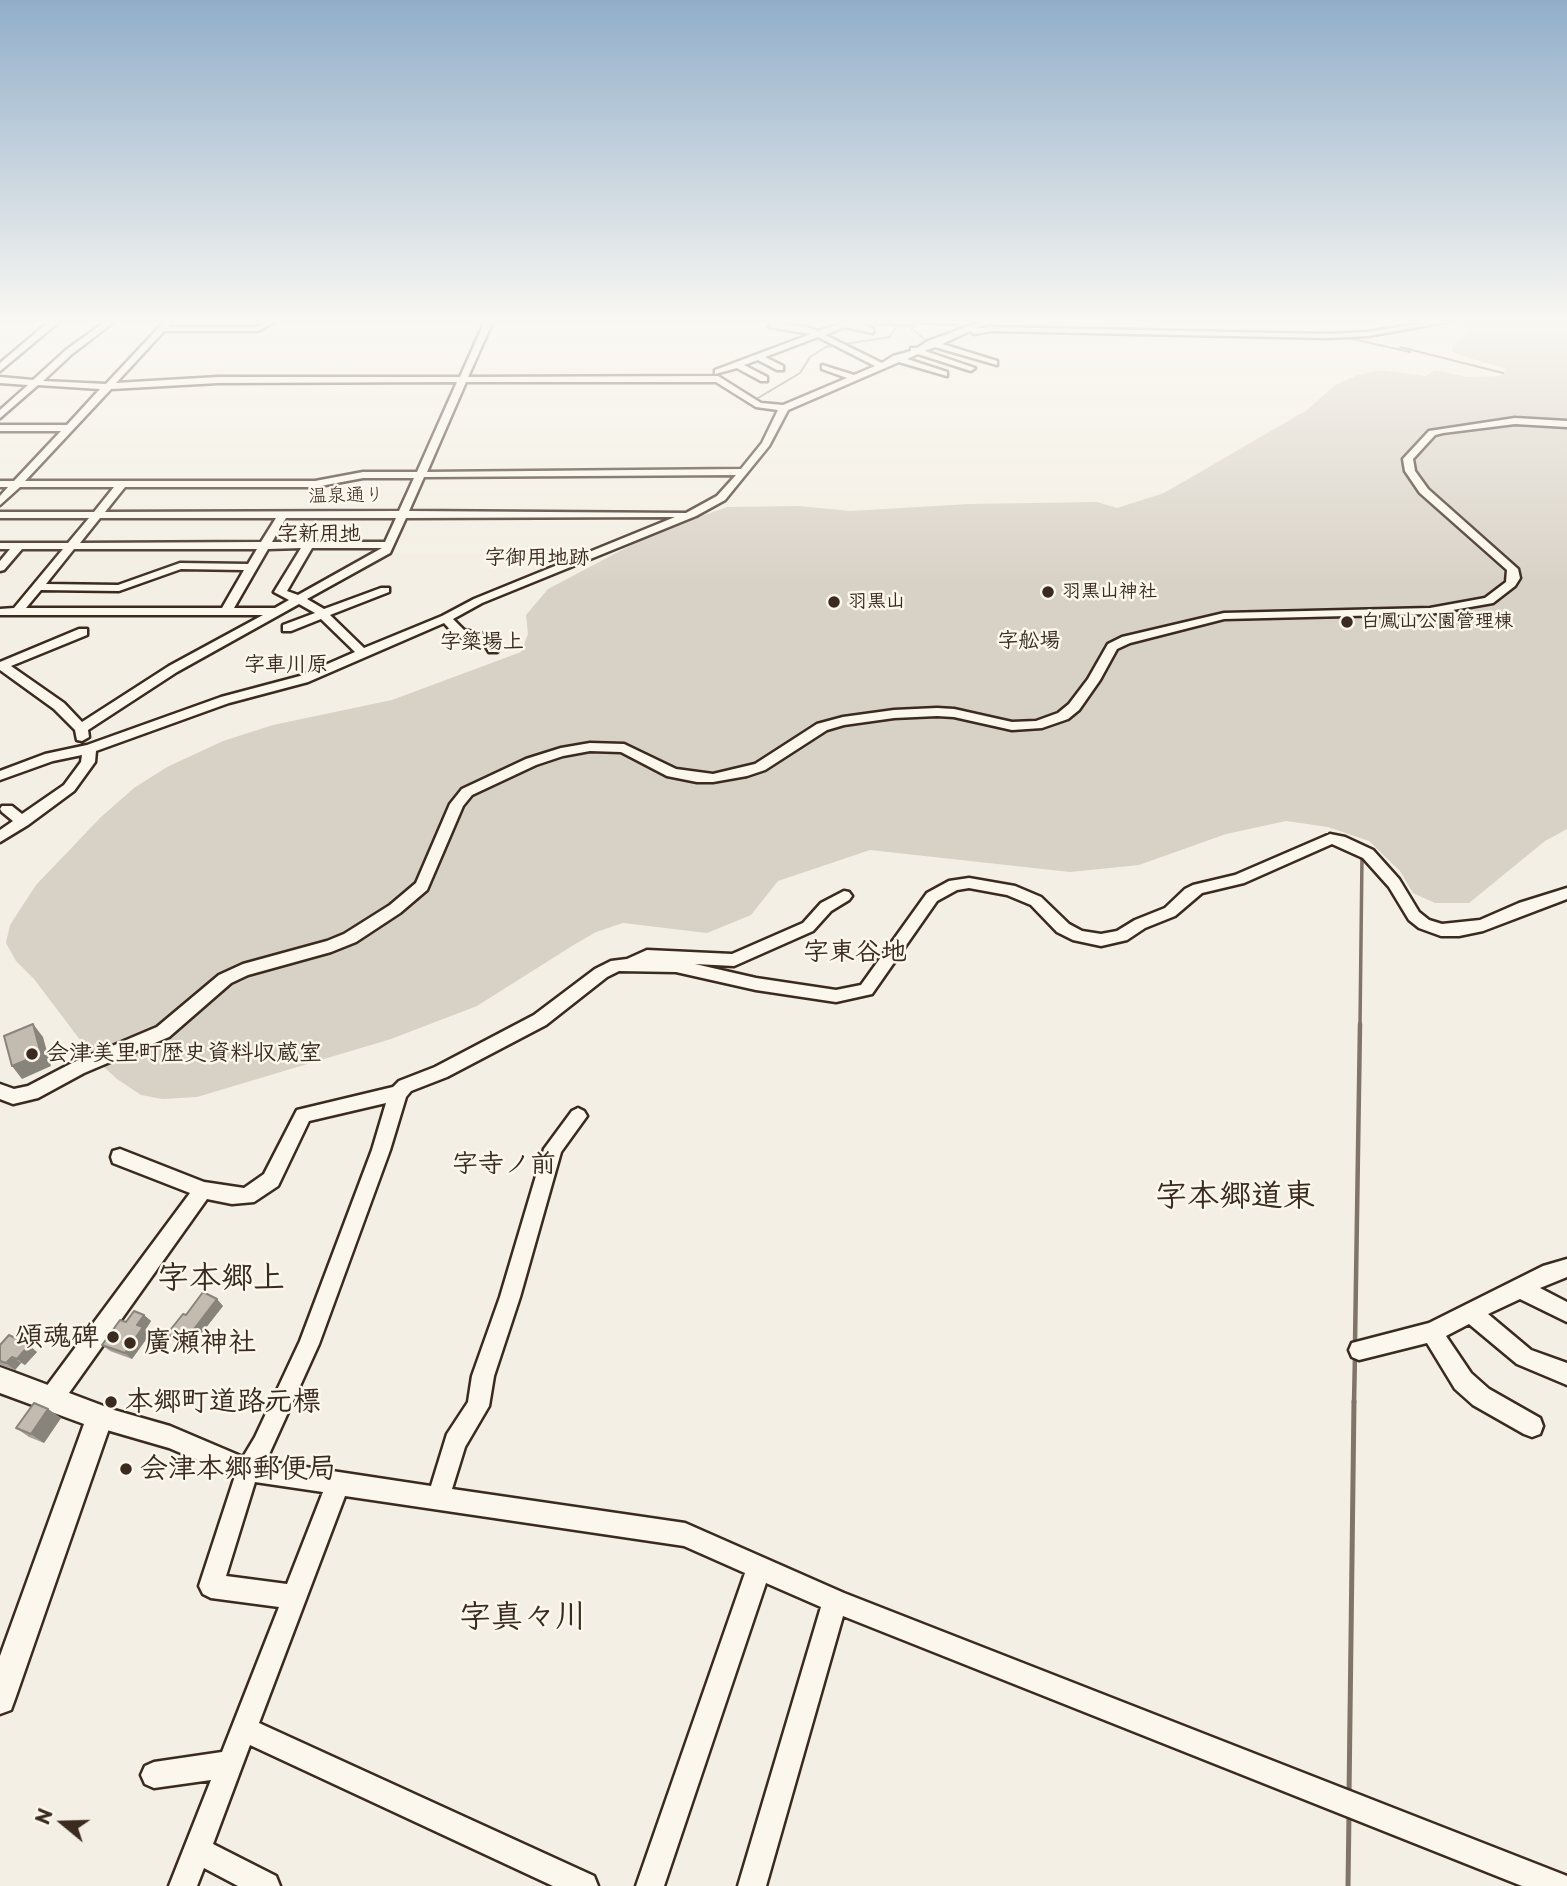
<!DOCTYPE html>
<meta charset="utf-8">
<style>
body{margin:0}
#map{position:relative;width:1567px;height:1886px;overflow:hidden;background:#f3efe4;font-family:"Playpen Sans",sans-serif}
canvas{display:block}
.north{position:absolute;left:28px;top:1788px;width:70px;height:70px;-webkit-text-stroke:5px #fbf7ec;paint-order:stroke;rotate:289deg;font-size:19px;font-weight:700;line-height:28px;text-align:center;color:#3b2a1e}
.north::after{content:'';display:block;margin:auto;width:24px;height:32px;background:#3b2a1e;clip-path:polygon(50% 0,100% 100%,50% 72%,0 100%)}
</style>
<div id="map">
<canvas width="1567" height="1886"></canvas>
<div class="north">N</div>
</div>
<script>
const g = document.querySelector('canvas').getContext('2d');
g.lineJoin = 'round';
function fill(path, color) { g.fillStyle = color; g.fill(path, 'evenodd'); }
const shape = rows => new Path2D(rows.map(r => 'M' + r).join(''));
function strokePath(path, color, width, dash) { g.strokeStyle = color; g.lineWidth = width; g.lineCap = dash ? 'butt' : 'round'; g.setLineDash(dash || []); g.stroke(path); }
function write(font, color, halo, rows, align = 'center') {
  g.font = font + ' "Playpen Sans","Klee One",sans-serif'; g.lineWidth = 5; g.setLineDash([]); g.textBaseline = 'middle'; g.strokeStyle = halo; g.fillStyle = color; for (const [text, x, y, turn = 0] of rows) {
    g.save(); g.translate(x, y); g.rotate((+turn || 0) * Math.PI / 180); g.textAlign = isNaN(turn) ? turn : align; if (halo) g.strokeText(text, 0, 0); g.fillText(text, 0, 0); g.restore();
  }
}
const green = shape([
 [1465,321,1567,321,1567,829,1545,841,1469,903,1435,903,1413,893,1400,871,1369,841,1328,827,1286,821,1226,834,1139,865,1070,872,870,850,778,881,751,915,707,933,623,923,596,932,572,946,477,1006,391,1039,197,1097,162,1099,141,1095,117,1079,93,1057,34,979,16,961,6,943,10,925,36,885,101,817,134,788,167,767,223,741,273,725,392,700,521,652,528,634,526,615,548,589,654,533,727,507,799,506,850,511,969,504,1097,502,1117,508,1164,493,1307,410,1334,386,1357,375,1381,370,1426,376,1435,370,1467,377,1500,376,1506,369,1453,353,1452,347,1467,331,1462,325]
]);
const streamFar3 = shape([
 [868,321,929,324],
 [931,321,929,324,1329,335],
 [847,323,913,326,917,323],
 [914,327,911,328,924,339],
 [1344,337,1410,352],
 [1400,347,1503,373],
 [748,404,800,373,810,357,826,347,890,337,897,325]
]);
const streamFar2 = shape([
 [1360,1025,1362,856]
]);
const streamFar1 = shape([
 [1355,1344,1360,1024],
 [1354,1403,1355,1355]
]);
const stream = shape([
 [1349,1795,1354,1401],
 [1348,1886,1349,1814]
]);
const minor = shape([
 [106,321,115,321,72,354,43,381,106,384,165,321,173,321,168,327,256,327,267,321,276,321,258,331,164,331,116,383,218,377,460,377,485,321,493,321,468,377,718,376,761,403,783,405,847,378,822,369,822,365,854,375,875,366,818,337,765,357,783,366,783,370,777,370,758,360,744,365,767,377,767,381,761,381,737,368,715,374,715,370,811,334,769,327,772,323,807,327,818,331,843,323,863,324,873,329,873,333,844,327,825,335,882,363,893,356,911,351,911,348,917,348,928,341,982,321,992,321,975,329,992,327,1327,334,1368,332,1436,321,1452,321,1368,336,1327,338,992,331,974,334,970,331,942,344,997,361,997,365,935,347,925,351,975,368,971,371,918,354,907,359,947,372,947,376,899,362,788,410,769,446,725,500,696,516,482,603,453,619,464,630,492,636,499,649,497,652,489,652,483,642,456,636,444,623,308,682,229,703,96,751,95,762,74,791,28,825,0,842,0,830,13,821,2,812,0,809,2,806,12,806,22,814,64,785,81,762,82,755,53,761,0,780,0,771,45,754,87,745,221,697,300,676,355,652,321,619,291,631,283,631,283,625,315,613,299,604,177,672,88,730,89,737,82,741,77,740,75,730,54,709,0,670,0,662,79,629,87,629,87,635,11,666,64,703,82,722,169,666,263,615,0,615,0,609,14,608,63,549,22,549,4,570,0,571,0,561,10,549,0,549,0,543,68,543,89,518,0,518,0,512,94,512,114,487,20,487,0,505,0,496,8,487,0,487,0,481,14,481,61,431,0,431,0,425,67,425,100,389,38,385,0,418,0,410,28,385,0,383,0,377,33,380,66,350,106,321],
 [457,382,417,472,363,472,315,481,25,481,111,389,218,383,457,382],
 [466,382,716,382,756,407,778,410,762,443,741,469,427,472,466,382],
 [736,475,717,496,686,513,409,511,424,477,736,475],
 [363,478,414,478,399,511,105,512,125,487,315,487,363,478],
 [675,517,474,599,442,616,364,648,330,615,389,592,389,588,381,588,324,609,307,599,390,553,406,518,675,517],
 [100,518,276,518,261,542,80,543,100,518],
 [286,518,396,518,385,542,272,542,286,518],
 [301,548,274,592,289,600,275,608,234,608,268,549,301,548],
 [312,548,382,548,298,595,287,591,312,548],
 [74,549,257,549,248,564,180,563,118,585,46,584,74,549],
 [181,569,244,570,222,608,26,608,41,590,119,591,181,569],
 [1515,418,1567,421,1567,427,1515,424,1443,433,1435,435,1413,459,1415,471,1428,489,1518,569,1520,578,1515,586,1493,603,1430,614,1224,619,1130,643,1117,649,1100,680,1079,710,1068,719,1042,728,1012,730,954,717,937,716,894,718,844,725,827,730,765,770,747,776,713,782,697,782,667,776,621,752,590,751,563,756,536,765,472,795,463,806,427,890,400,913,356,942,331,952,248,975,231,983,169,1037,84,1073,38,1098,13,1104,0,1099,0,1084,14,1089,28,1086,72,1063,157,1027,219,975,243,964,327,941,344,934,390,905,416,883,450,804,462,789,526,759,561,748,590,743,624,744,676,769,713,774,755,764,817,724,843,717,894,710,937,708,954,709,1012,722,1036,721,1058,713,1069,704,1088,679,1108,644,1122,637,1224,613,1430,608,1485,598,1506,582,1507,570,1420,493,1405,471,1403,459,1429,431,1515,418],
 [1330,834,1345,837,1373,850,1399,879,1419,912,1429,920,1442,924,1480,920,1519,903,1567,888,1567,899,1483,931,1459,936,1441,936,1419,928,1409,920,1389,887,1363,858,1332,844,1244,883,1202,893,1175,916,1145,928,1127,940,1101,946,1073,940,1057,932,1031,905,1007,895,969,888,957,890,937,901,872,994,836,1002,756,990,676,972,619,971,607,977,546,1025,447,1077,411,1091,406,1097,390,1150,319,1344,266,1461,431,1486,447,1434,468,1402,472,1376,500,1297,544,1149,572,1111,578,1108,584,1111,587,1116,561,1152,520,1297,494,1376,489,1406,465,1447,452,1489,685,1523,844,1593,1557,1872,1567,1876,1567,1886,1522,1886,843,1616,766,1886,738,1886,821,1607,766,1583,664,1886,636,1886,745,1573,684,1546,345,1496,259,1723,594,1876,598,1886,553,1886,250,1745,213,1844,276,1876,280,1886,238,1886,204,1868,197,1886,169,1886,211,1780,154,1788,145,1784,141,1775,145,1766,154,1762,222,1752,279,1607,211,1598,203,1594,199,1586,235,1476,169,1448,100,1428,92,1425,89,1417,92,1409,100,1406,170,1426,243,1457,255,1437,300,1341,372,1150,386,1103,309,1121,278,1186,254,1202,232,1204,207,1199,59,1407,51,1410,43,1407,40,1399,43,1391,190,1193,113,1163,111,1157,113,1151,120,1149,204,1182,244,1188,264,1174,297,1110,393,1087,399,1081,435,1067,534,1015,595,969,611,961,627,959,647,950,732,954,803,923,821,903,844,891,849,892,852,896,849,900,831,911,813,931,734,966,695,964,756,978,836,990,861,985,927,893,949,881,969,878,1015,886,1041,897,1069,924,1082,931,1101,934,1117,931,1135,920,1165,908,1185,889,1193,885,1235,875,1330,834],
 [255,1482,323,1492,287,1584,226,1576,255,1482],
 [1567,1259,1567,1277,1540,1288,1567,1302,1567,1322,1520,1299,1488,1314,1531,1350,1567,1363,1567,1385,1517,1364,1469,1324,1446,1336,1471,1373,1489,1389,1540,1418,1543,1426,1540,1434,1532,1437,1524,1434,1473,1405,1455,1389,1427,1343,1359,1360,1352,1357,1349,1350,1352,1343,1429,1323,1543,1266,1567,1259]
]);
const major = shape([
 [50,321,60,321,0,371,0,363,50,321],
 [0,1367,109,1408,113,1417,15,1699,11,1710,0,1714,0,1656,84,1424,0,1393,0,1367]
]);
const wall = shape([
 [223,1306,190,1348,173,1341,167,1334],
 [144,1315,151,1321,146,1329,150,1334,132,1359,110,1351,102,1345],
 [0,1345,37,1352,25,1365,21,1363,15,1370,0,1365],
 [48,1409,61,1418,44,1443,29,1437,16,1428]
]);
const shadedWall = shape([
 [33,1024,43,1037,51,1066,22,1079,12,1066],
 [217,1299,223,1306,190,1348,184,1342],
 [144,1315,151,1321,146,1329,150,1334,132,1359,125,1353,137,1325],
 [29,1345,37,1352,25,1365,17,1359],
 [12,1357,21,1363,15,1370,6,1363],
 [48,1409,61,1418,44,1443,31,1434]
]);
const building = shape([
 [33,1024,41,1054,12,1066,4,1036,33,1024],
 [203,1292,217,1299,184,1342,167,1334,183,1314,186,1315,203,1292],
 [134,1311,144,1315,137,1325,143,1327,125,1353,102,1345,120,1320,126,1322,134,1311],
 [9,1335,29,1345,17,1359,12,1357,6,1363,0,1361,0,1345,9,1335],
 [34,1403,48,1409,31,1434,16,1428,34,1403]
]);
const markers = [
 [1048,592,7,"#3b2a1e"],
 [834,602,7,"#3b2a1e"],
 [1347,622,7,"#3b2a1e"],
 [32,1054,7,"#3b2a1e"],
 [113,1337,7,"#3b2a1e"],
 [130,1343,7,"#3b2a1e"],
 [111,1402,7,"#3b2a1e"],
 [126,1469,7,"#3b2a1e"]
];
const farStreetnames = [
 ["温泉通り",346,496,-1]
];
const farPoinames = [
 ["羽黒山神社",1062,592],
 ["羽黒山",848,602],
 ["白鳳山公園管理棟",1361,622]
];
const farQuarternames = [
 ["字新用地",319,534],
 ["字御用地跡",537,558],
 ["字舩場",1029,641],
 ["字簗場上",482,642],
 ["字車川原",286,665]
];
const poiNames = [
 ["会津美里町歴史資料収蔵室",46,1054]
];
const quarterNames = [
 ["字東谷地",855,953],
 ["字寺ノ前",504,1165]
];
const nearPoinames = [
 ["頌魂碑",99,1337,"right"],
 ["廣瀬神社",144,1343],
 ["本郷町道路元標",125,1402],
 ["会津本郷郵便局",140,1469]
];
const nearQuarternames = [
 ["字本郷道東",1235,1197],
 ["字本郷上",221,1279],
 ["字真々川",523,1618]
];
fill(green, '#d8d1c6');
strokePath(streamFar3, '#817468', 2);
strokePath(streamFar2, '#817468', 3.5);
strokePath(streamFar1, '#817468', 4.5);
strokePath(stream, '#817468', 5);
strokePath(minor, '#3b2a1e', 5);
strokePath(major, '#3b2a1e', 5);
fill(minor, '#fbf7ec');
fill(major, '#fbf7ec');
fill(wall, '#a8a197');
fill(shadedWall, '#88837b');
fill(building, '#c3bbb0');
strokePath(building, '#88837b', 2);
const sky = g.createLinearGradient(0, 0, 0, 585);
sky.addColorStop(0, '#91aec9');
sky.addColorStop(0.55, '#faf8f3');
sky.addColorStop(1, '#faf8f300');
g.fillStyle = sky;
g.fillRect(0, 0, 1567, 585);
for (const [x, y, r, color] of markers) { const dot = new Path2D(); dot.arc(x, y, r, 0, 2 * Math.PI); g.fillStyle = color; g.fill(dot); strokePath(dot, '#fbf7ec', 2.5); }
write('19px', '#3b2a1e', '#fbf7ec', farStreetnames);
write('bold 19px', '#3b2a1e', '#fbf7ec', farPoinames, 'left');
write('bold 21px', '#3b2a1e', '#fbf7ec', farQuarternames);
write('bold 23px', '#3b2a1e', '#fbf7ec', poiNames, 'left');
write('bold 26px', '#3b2a1e', '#fbf7ec', quarterNames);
write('bold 28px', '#3b2a1e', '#fbf7ec', nearPoinames, 'left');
write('bold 32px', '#3b2a1e', '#fbf7ec', nearQuarternames);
</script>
